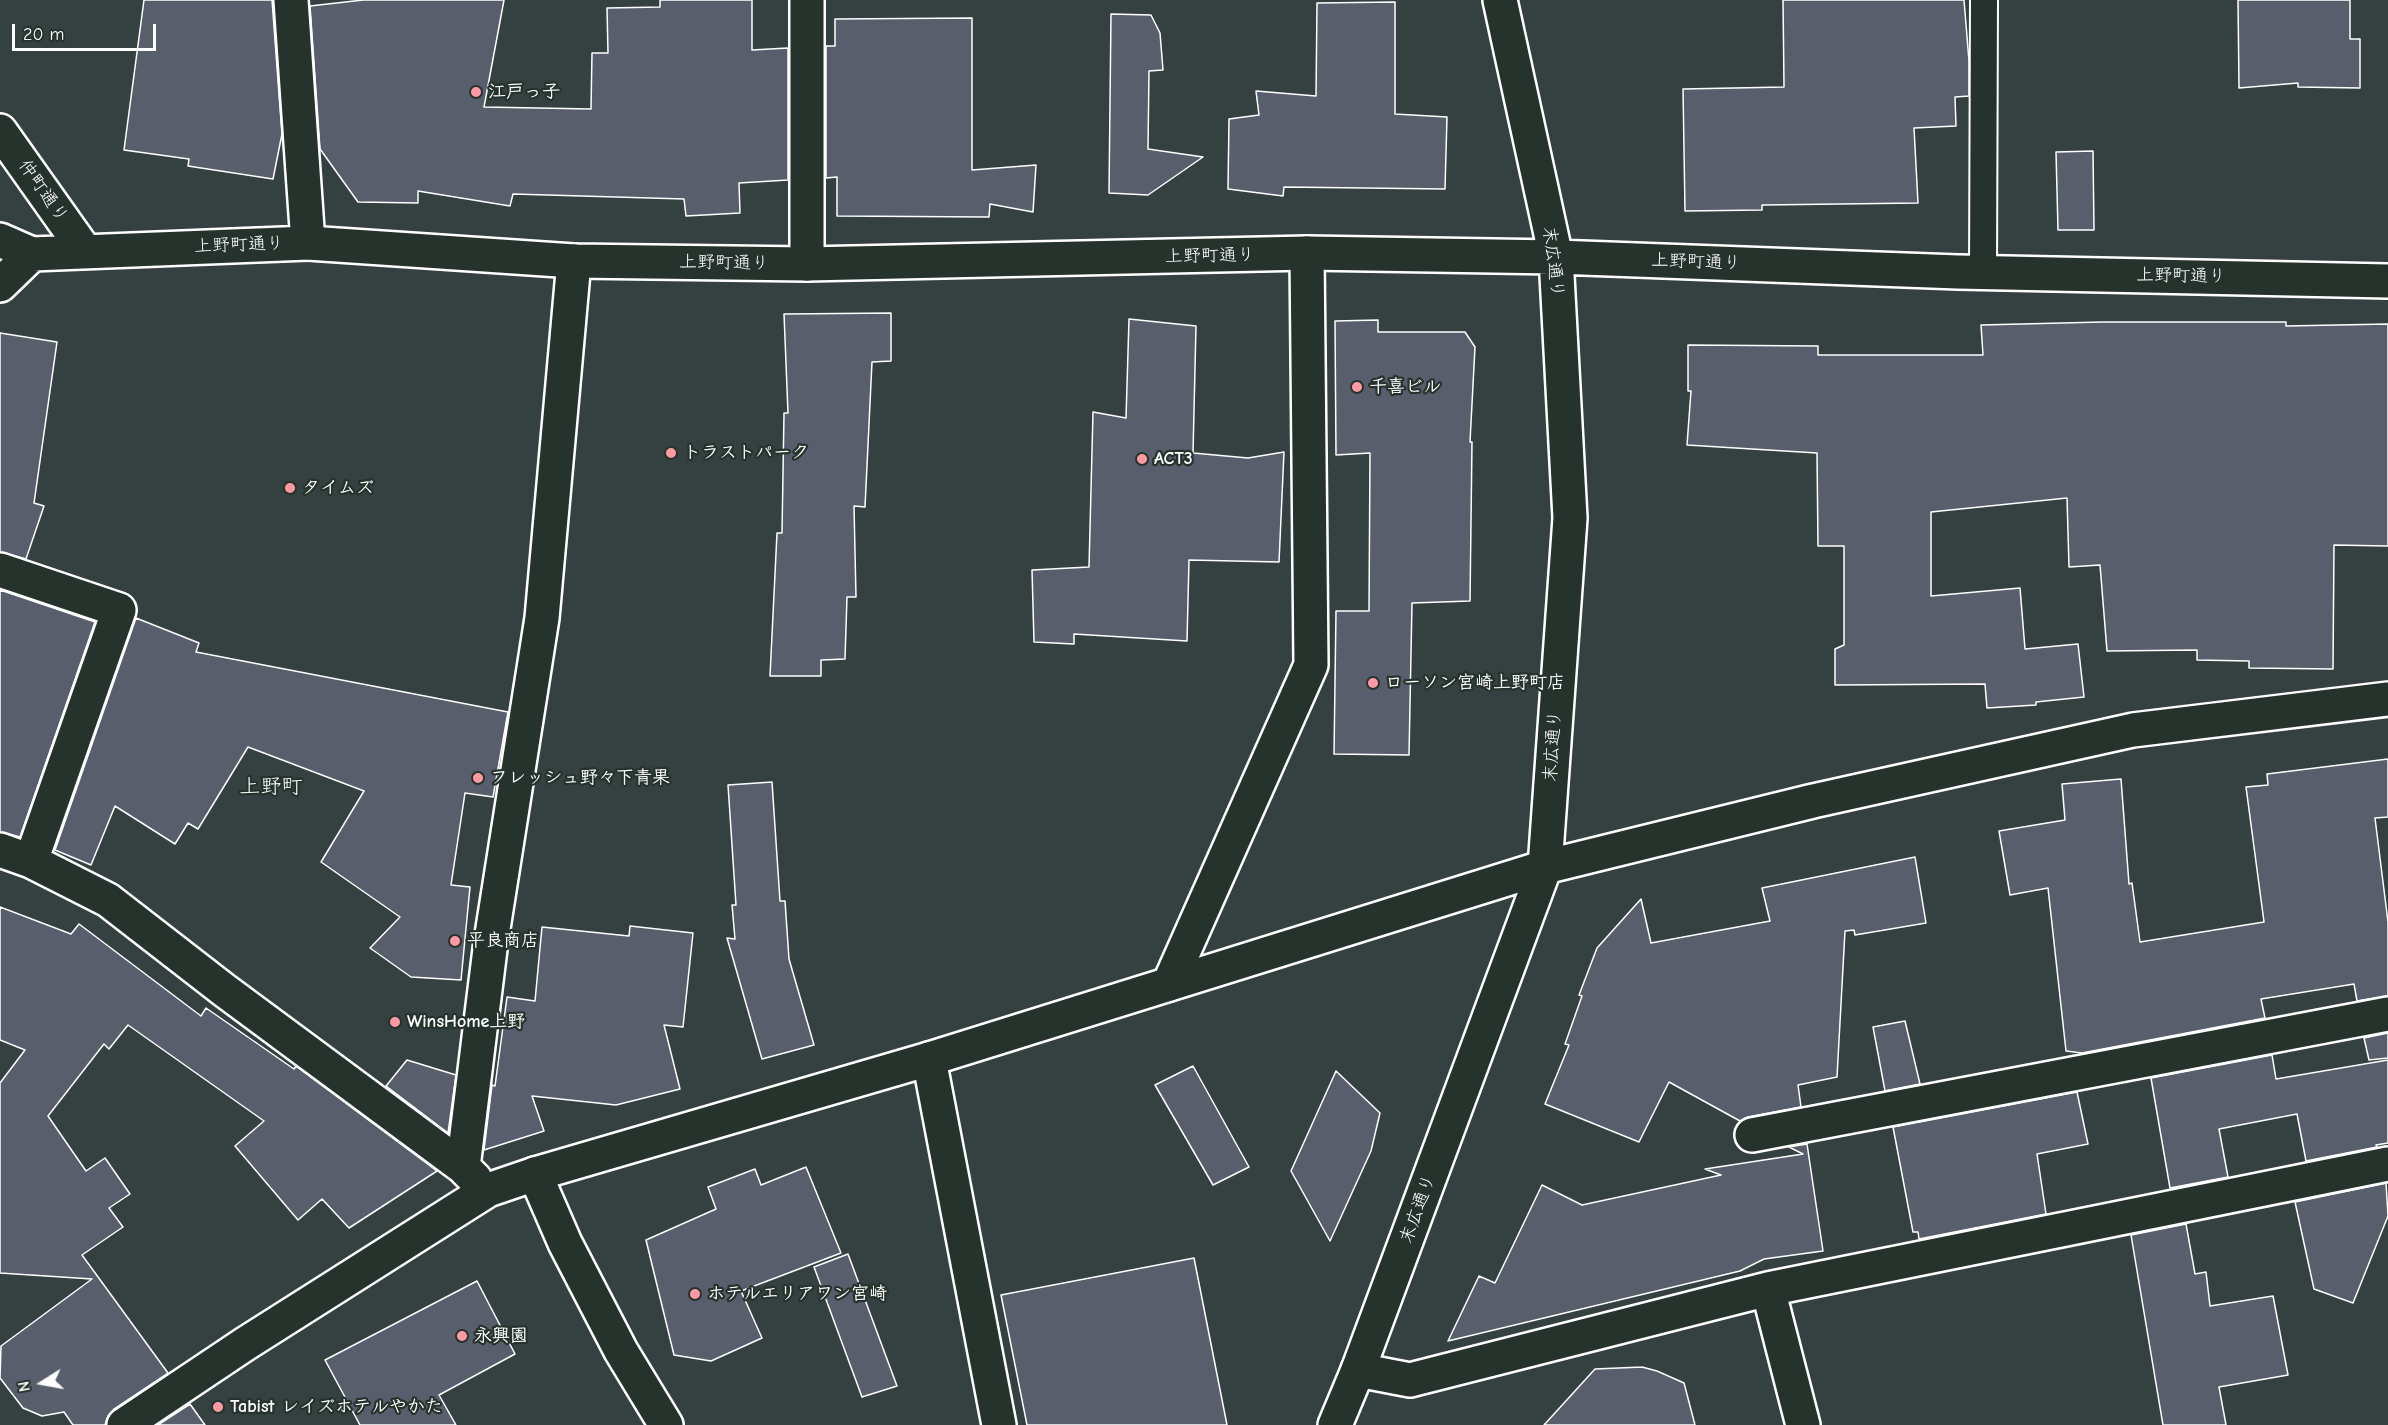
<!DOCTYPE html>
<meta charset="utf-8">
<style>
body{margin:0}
#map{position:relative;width:2388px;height:1425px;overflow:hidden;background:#354040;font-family:"Comic Neue",sans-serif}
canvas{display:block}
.north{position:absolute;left:12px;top:1353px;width:60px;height:60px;-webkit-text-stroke:4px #26332d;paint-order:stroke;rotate:259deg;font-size:16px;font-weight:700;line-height:24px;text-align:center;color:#fff}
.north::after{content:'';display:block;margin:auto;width:21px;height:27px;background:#fff;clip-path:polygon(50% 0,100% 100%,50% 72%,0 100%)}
.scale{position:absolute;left:12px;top:24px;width:144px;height:27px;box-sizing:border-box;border:3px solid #fff;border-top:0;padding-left:8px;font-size:18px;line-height:21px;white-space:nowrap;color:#fff;-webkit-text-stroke:4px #26332d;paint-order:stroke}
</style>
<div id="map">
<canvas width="2388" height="1425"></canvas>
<div class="north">N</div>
<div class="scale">20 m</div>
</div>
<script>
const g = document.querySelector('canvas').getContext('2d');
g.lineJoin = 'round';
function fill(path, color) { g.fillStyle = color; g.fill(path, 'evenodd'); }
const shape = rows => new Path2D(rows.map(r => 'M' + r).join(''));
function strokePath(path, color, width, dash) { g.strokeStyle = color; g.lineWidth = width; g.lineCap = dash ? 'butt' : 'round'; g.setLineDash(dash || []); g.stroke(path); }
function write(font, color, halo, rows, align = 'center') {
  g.font = font + ' "Comic Neue","Klee One",sans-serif'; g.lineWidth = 4.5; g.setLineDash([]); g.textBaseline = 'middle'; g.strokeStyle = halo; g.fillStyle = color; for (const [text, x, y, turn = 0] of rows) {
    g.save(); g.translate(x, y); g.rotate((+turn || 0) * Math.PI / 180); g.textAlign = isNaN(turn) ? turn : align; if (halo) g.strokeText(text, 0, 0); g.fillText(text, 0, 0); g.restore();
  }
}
const building = shape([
 [144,0,272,0,282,134,273,179,188,166,189,159,124,150,144,0],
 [363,0,504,0,484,107,591,109,592,53,608,53,607,8,660,7,660,0,752,0,752,50,788,48,788,180,739,183,740,213,686,216,684,199,513,194,510,206,418,191,418,203,358,202,320,149,310,6,363,0],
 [1783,0,1964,0,1969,61,1969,96,1955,97,1956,126,1914,128,1918,203,1762,205,1762,210,1685,211,1683,89,1784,87,1783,0],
 [2238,0,2350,0,2350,39,2360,39,2360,88,2298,87,2298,83,2239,88,2238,0],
 [1395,2,1395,114,1447,117,1445,189,1284,187,1283,196,1228,189,1229,119,1259,115,1256,91,1316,96,1317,3,1395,2],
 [1111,14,1151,15,1160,33,1163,70,1149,71,1148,149,1203,157,1148,195,1109,193,1111,14],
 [972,18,972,170,1036,165,1033,212,990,204,989,217,837,216,837,177,826,178,826,46,835,46,835,19,972,18],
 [2093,151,2094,230,2058,230,2056,152,2093,151],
 [891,313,891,361,872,362,865,507,854,506,856,597,847,597,845,659,821,660,821,676,770,676,777,533,782,533,784,413,788,413,784,314,891,313],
 [1129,319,1196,326,1193,453,1248,458,1284,452,1279,562,1189,560,1187,641,1074,634,1074,644,1034,642,1032,570,1089,567,1093,412,1126,418,1129,319],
 [1378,320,1378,332,1465,332,1475,347,1470,442,1472,442,1470,601,1412,603,1409,755,1334,754,1336,611,1369,611,1370,453,1336,455,1335,321,1378,320],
 [2102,322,2286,322,2286,326,2388,324,2388,546,2334,545,2333,669,2249,668,2249,661,2197,660,2197,650,2107,651,2100,565,2069,567,2067,498,1931,512,1931,596,2020,588,2025,649,2078,644,2084,697,2036,702,2036,705,1987,708,1985,684,1835,685,1835,649,1844,645,1844,546,1818,546,1817,453,1687,445,1691,391,1688,391,1688,345,1818,346,1818,355,1983,355,1981,325,2102,322],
 [0,333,57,342,34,503,44,506,26,559,0,552,0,333],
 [0,590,95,622,20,837,0,832,0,590],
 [136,618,199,643,196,652,508,712,493,797,465,793,451,885,470,887,461,980,411,977,370,948,400,917,321,862,364,791,248,747,198,829,188,823,175,844,115,806,91,865,55,850,136,618],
 [2388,759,2388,817,2375,818,2388,922,2388,996,2357,1001,2354,984,2261,999,2265,1018,2082,1053,2066,1051,2048,888,2010,895,1999,831,2065,820,2062,784,2121,779,2129,884,2132,883,2140,942,2264,922,2246,787,2268,785,2267,774,2388,759],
 [772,782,780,901,785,901,789,959,814,1045,762,1059,727,938,735,939,732,905,736,905,728,785,772,782],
 [1915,857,1926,923,1855,935,1854,930,1845,931,1837,1077,1798,1085,1801,1107,1748,1117,1740,1121,1669,1082,1639,1142,1545,1104,1569,1045,1565,1044,1582,996,1579,995,1597,948,1641,899,1651,943,1770,921,1762,888,1915,857],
 [0,907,71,934,79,924,201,1016,206,1008,294,1069,296,1066,437,1171,349,1228,322,1199,298,1220,235,1146,264,1121,128,1025,109,1049,104,1044,48,1116,86,1171,105,1158,130,1194,109,1208,123,1227,82,1255,168,1373,114,1409,108,1416,105,1425,73,1425,64,1412,42,1416,23,1408,0,1378,1,1346,92,1279,0,1273,0,1083,25,1050,0,1040,0,907],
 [630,926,693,933,683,1027,664,1025,680,1089,616,1105,532,1096,544,1131,484,1150,492,1085,495,1086,507,997,535,1001,542,927,629,936,630,926],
 [1905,1021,1920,1084,1885,1091,1873,1027,1905,1021],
 [2388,1033,2388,1058,2369,1060,2364,1038,2388,1033],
 [2272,1055,2276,1079,2388,1060,2388,1143,2376,1145,2377,1147,2306,1161,2297,1114,2219,1129,2228,1177,2170,1188,2151,1078,2272,1055],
 [407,1060,456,1075,448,1133,386,1086,407,1060],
 [1193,1066,1249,1167,1213,1185,1155,1085,1193,1066],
 [1336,1071,1380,1113,1371,1151,1330,1241,1291,1171,1336,1071],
 [2077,1092,2088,1144,2037,1154,2046,1214,1919,1239,1918,1232,1913,1232,1893,1127,2077,1092],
 [1807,1144,1823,1251,1764,1259,1740,1271,1448,1341,1479,1276,1495,1283,1542,1185,1582,1205,1721,1175,1705,1169,1803,1154,1789,1147,1807,1144],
 [806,1167,841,1253,741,1291,762,1338,711,1361,674,1355,646,1240,716,1209,708,1187,755,1169,761,1185,806,1167],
 [2386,1183,2388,1216,2353,1303,2314,1289,2295,1202,2386,1183],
 [2186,1224,2195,1274,2206,1272,2210,1306,2273,1296,2288,1375,2219,1387,2226,1425,2163,1425,2131,1235,2186,1224],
 [848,1254,897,1386,862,1397,814,1267,848,1254],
 [1194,1258,1227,1425,1027,1425,1001,1295,1194,1258],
 [477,1281,515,1354,439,1395,456,1425,360,1425,325,1360,477,1281],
 [1642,1367,1657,1371,1684,1383,1695,1425,1544,1425,1595,1369,1642,1367],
 [190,1404,205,1425,158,1425,190,1404]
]);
const service = shape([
 [1983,272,1984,0]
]);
const minor = shape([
 [807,0,807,264],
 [0,131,85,251],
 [0,240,32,254],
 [0,285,32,254,308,243,291,0],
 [0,570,119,610,31,861],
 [0,850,31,861,108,900,224,990,463,1167,475,1179],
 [1169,984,1311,665,1307,253],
 [929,1059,999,1425],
 [1752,1135,2388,1014],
 [463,1167,491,941,542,618,574,261],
 [535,1174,565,1243,621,1351,666,1425],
 [1768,1289,1803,1425],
 [1358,1370,1410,1380,1768,1289,2388,1164]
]);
const tertiary = shape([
 [308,243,574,261,807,264,1307,253,1556,257,1958,272,2388,281],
 [124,1425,245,1344,488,1190,535,1174,929,1059,1545,867,1813,801,2133,730,2388,699],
 [1335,1425,1358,1370,1545,867,1570,518,1556,257,1500,0]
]);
const markers = [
 [476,92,6,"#ff9aa2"],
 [1357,387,6,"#ff9aa2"],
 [671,453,6,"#ff9aa2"],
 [1142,459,6,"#ff9aa2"],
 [290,488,6,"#ff9aa2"],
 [1373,683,6,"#ff9aa2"],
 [478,778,6,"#ff9aa2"],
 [455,941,6,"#ff9aa2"],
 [395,1022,6,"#ff9aa2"],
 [695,1294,6,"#ff9aa2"],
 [462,1336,6,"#ff9aa2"],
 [218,1407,6,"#ff9aa2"]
];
const poiNames = [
 ["江戸っ子",488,92],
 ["千喜ビル",1369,387],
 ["トラストパーク",683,453],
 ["ACT3",1154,459],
 ["タイムズ",302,488],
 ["ローソン宮崎上野町店",1385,683],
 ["フレッシュ野々下青果",490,778],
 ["平良商店",467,941],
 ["WinsHome上野",407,1022],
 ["ホテルエリアワン宮崎",707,1294],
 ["永興園",474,1336],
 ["Tabist レイズホテルやかた",230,1407]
];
const streetNames = [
 ["仲町通り",43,191,55],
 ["上野町通り",239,245,-2],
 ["上野町通り",1210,256,-1],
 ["末広通り",1553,262,83],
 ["上野町通り",1696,262,2],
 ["上野町通り",724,263,1],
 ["上野町通り",2181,276,1],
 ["末広通り",1553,746,-86],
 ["末広通り",1418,1209,-70]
];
const quarterNames = [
 ["上野町",271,787]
];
fill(building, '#585e6b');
strokePath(building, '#fff', 1.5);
strokePath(service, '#fff', 30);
strokePath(minor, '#fff', 38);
strokePath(tertiary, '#fff', 38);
strokePath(service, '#26332d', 26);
strokePath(minor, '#26332d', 33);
strokePath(tertiary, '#26332d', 33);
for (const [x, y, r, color] of markers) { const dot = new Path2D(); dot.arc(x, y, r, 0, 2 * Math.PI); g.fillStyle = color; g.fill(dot); strokePath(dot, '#26332d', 2); }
write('bold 18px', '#fff', '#26332d', poiNames, 'left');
write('18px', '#fff', '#26332d', streetNames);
write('21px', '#fff', '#26332d', quarterNames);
</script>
